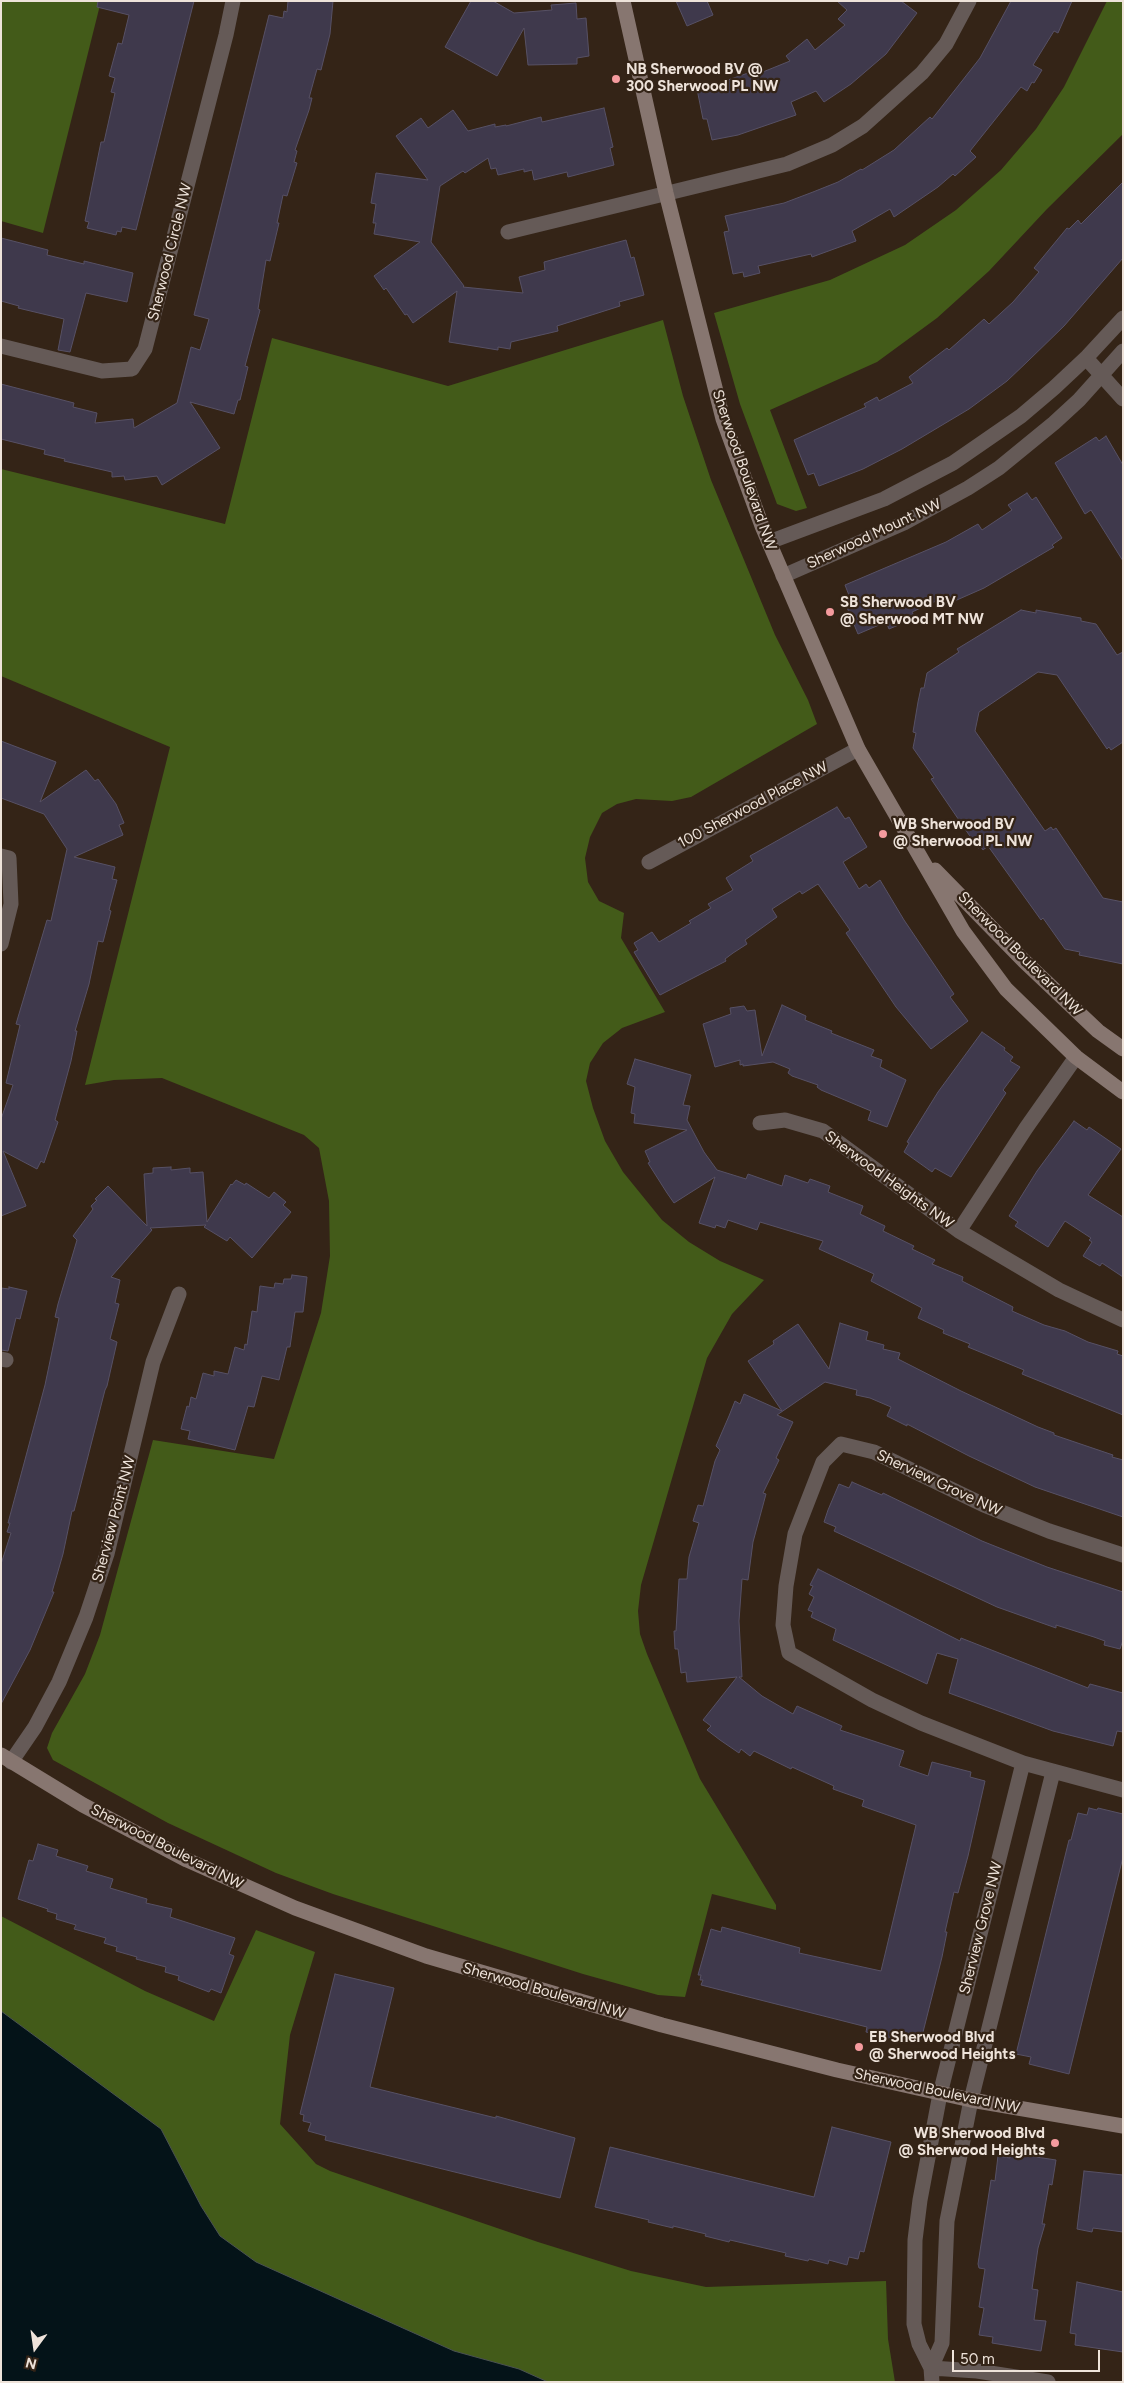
<!DOCTYPE html>
<style>
body{margin:0}
#map{position:relative;width:1124px;height:2383px;overflow:hidden;background:#342417;font-family:Figtree,sans-serif}
canvas{display:block}
.frame{position:absolute;inset:0;border:2px solid #eee3da;pointer-events:none}
.north{position:absolute;left:10px;top:2323px;width:50px;height:50px;-webkit-text-stroke:4px #342417;paint-order:stroke;rotate:194deg;font-size:14px;font-weight:700;line-height:20px;text-align:center;color:#eee3da}
.north::after{content:'';display:block;margin:auto;width:18px;height:22px;background:#eee3da;clip-path:polygon(50% 0,100% 100%,50% 72%,0 100%)}
.scale{position:absolute;left:952px;top:2350px;width:148px;height:22px;box-sizing:border-box;border:2px solid #eee3da;border-top:0;padding-left:6px;font-size:15px;line-height:18px;white-space:nowrap;color:#eee3da;-webkit-text-stroke:4px #342417;paint-order:stroke}
</style>
<div id="map">
<canvas width="1124" height="2383"></canvas>
<div class="frame"></div>
<div class="north">N</div>
<div class="scale">50 m</div>
</div>
<script>
const g = document.querySelector('canvas').getContext('2d');
g.lineJoin = 'round';
function fill(path, color) { g.fillStyle = color; g.fill(path, 'evenodd'); }
const shape = rows => new Path2D(rows.map(r => 'M' + r).join(''));
function strokePath(path, color, width, dash) { g.strokeStyle = color; g.lineWidth = width; g.lineCap = dash ? 'butt' : 'round'; g.setLineDash(dash || []); g.stroke(path); }
function write(font, color, halo, rows, align = 'center') {
  g.font = font + ' Figtree,sans-serif'; g.lineWidth = 4.5; g.setLineDash([]); g.textBaseline = 'middle'; g.strokeStyle = halo; g.fillStyle = color; for (const [text, x, y, turn = 0] of rows) {
    g.save(); g.translate(x, y); g.rotate((+turn || 0) * Math.PI / 180); g.textAlign = isNaN(turn) ? turn : align; if (halo) g.strokeText(text, 0, 0); g.fillText(text, 0, 0); g.restore();
  }
}
const green = shape([
 [1,1,101,1,43,233,1,221],
 [1107,1,1123,1,1123,134,1047,209,989,271,937,318,877,362,770,410,807,508,796,511,777,504,740,404,714,313,830,280,905,245,956,210,1001,170,1036,129,1064,87],
 [663,320,683,396,711,480,775,635,808,700,817,724,691,797,672,801,636,799,617,804,602,813,590,837,585,858,588,882,599,901,624,913,621,938,665,1012,622,1028,603,1043,590,1063,586,1081,593,1108,605,1141,623,1172,662,1220,689,1242,720,1261,764,1280,732,1314,707,1358,641,1585,638,1611,640,1634,647,1654,700,1779,776,1905,776,1910,712,1894,685,1997,658,1995,583,1974,333,1894,276,1873,168,1823,53,1760,47,1748,52,1733,85,1674,100,1635,153,1440,274,1459,321,1313,330,1256,329,1201,319,1148,304,1135,162,1078,114,1080,85,1085,170,747,1,676,1,469,225,524,272,338,448,386],
 [1,1916,145,1991,214,2021,256,1930,315,1952,290,2035,280,2124,316,2164,330,2171,538,2242,631,2271,706,2287,886,2281,888,2339,895,2382,1,2382]
]);
const water = shape([
 [1,2011,161,2129,201,2206,220,2236,256,2262,454,2351,519,2369,548,2382,1,2382,1,2011]
]);
const building = shape([
 [98,1,194,1,136,230,122,227,121,232,117,231,116,235,87,228,89,222,85,221,101,142,104,142,115,93,111,92,115,78,109,76,118,43,122,44,129,15,97,7,98,1],
 [288,1,333,1,330,34,321,70,317,69,309,98,312,98,309,110,295,150,297,151,294,162,297,163,287,196,283,195,277,223,279,223,270,261,266,260,258,309,260,310,245,366,248,367,240,400,238,400,234,414,190,402,220,448,162,485,157,476,125,480,124,476,112,477,112,472,64,461,65,459,44,454,45,450,1,439,1,384,74,403,73,407,97,413,95,423,133,419,134,428,177,403,191,347,200,350,209,319,194,315,269,15,283,18,284,11,287,12,288,1],
 [471,1,493,1,514,13,552,10,551,5,576,3,577,19,586,18,589,56,577,58,577,64,528,65,524,28,497,76,445,47,471,1],
 [676,1,707,1,713,15,687,26,676,1],
 [837,1,901,1,917,13,886,54,851,84,824,102,816,91,791,102,796,115,738,135,712,140,707,119,703,119,697,89,725,83,725,81,751,72,753,76,790,61,786,56,807,39,815,50,845,25,838,19,847,10,837,1],
 [1011,1,1072,1,1058,33,1054,31,1033,65,1042,70,1034,83,1032,82,1027,91,1021,87,970,151,976,157,955,176,953,174,938,187,894,217,890,209,852,231,856,241,812,257,811,254,758,266,760,273,744,277,743,272,733,274,724,232,729,231,725,216,784,203,813,192,838,182,861,169,862,170,894,150,930,117,932,119,962,81,980,58,1011,1],
 [604,108,613,147,610,148,614,165,568,177,567,172,534,180,532,170,524,172,524,169,498,175,496,168,491,169,488,158,465,173,463,171,440,186,431,242,464,286,463,287,523,293,519,277,545,270,544,262,626,240,631,258,634,257,644,295,619,302,620,306,557,326,558,331,511,342,510,349,498,347,498,350,449,342,457,291,413,323,407,314,405,315,386,288,384,290,374,276,420,242,374,234,376,223,373,223,376,204,371,203,376,173,428,180,396,136,421,118,428,128,453,110,468,131,495,124,495,127,506,125,506,126,541,117,542,122,604,108],
 [1123,182,1123,258,1064,326,1028,361,1007,381,969,409,902,449,863,469,819,486,814,473,808,475,794,440,866,407,864,404,877,397,879,401,913,383,909,377,947,348,949,350,984,319,989,324,1013,302,1039,272,1034,268,1067,228,1069,229,1078,220,1081,224,1123,182],
 [1,238,48,250,47,255,84,264,84,261,133,273,127,302,86,293,70,352,58,350,64,319,18,308,19,306,1,301,1,238],
 [1106,436,1123,465,1123,561,1091,510,1085,514,1055,463,1096,437,1099,441,1106,436],
 [1027,493,1032,500,1036,497,1062,538,1052,545,1054,547,984,588,950,603,947,596,912,612,915,618,889,629,886,622,858,634,846,605,852,603,845,585,946,542,978,524,982,530,1012,510,1008,505,1027,493],
 [1021,610,1036,613,1036,610,1081,618,1081,621,1096,624,1117,655,1123,652,1123,742,1111,750,1109,747,1107,749,1057,675,1038,672,979,712,975,731,1045,831,1051,827,1053,830,1056,828,1103,898,1123,902,1123,964,1079,955,1080,952,1065,949,1043,918,1041,920,988,846,983,850,981,847,978,848,931,779,934,778,913,748,916,733,913,732,918,702,921,688,924,688,927,673,959,652,957,649,1021,610],
 [1,741,56,762,40,802,86,770,95,781,98,779,116,804,124,823,119,825,123,835,74,857,115,867,112,879,117,880,109,910,111,911,103,942,98,941,89,984,75,1031,77,1031,71,1061,55,1120,58,1122,44,1163,41,1161,37,1169,3,1151,26,1206,1,1216,1,1119,13,1085,6,1083,20,1025,16,1024,47,920,51,921,67,849,44,814,1,798,1,741],
 [837,807,845,819,849,817,867,847,843,862,859,889,866,884,869,888,880,880,904,920,954,994,950,997,968,1021,931,1049,896,1007,846,933,850,930,818,884,802,894,800,891,772,909,777,917,745,940,747,944,733,953,725,959,726,961,660,995,634,952,638,950,634,943,652,932,659,942,691,923,689,921,711,908,708,904,733,890,726,878,753,861,750,856,837,807],
 [782,1005,806,1016,805,1020,832,1031,831,1033,874,1050,871,1056,882,1060,880,1067,906,1080,887,1127,868,1120,871,1111,821,1090,817,1087,818,1085,792,1076,788,1073,790,1069,773,1062,743,1066,743,1064,740,1065,740,1060,715,1067,703,1024,731,1014,730,1008,744,1006,747,1011,755,1010,762,1056,782,1005],
 [982,1032,1005,1048,1004,1050,1013,1057,1010,1061,1020,1067,1003,1090,1006,1093,951,1177,935,1168,932,1172,904,1152,909,1143,907,1142,910,1137,938,1092,982,1032],
 [635,1059,691,1075,683,1105,690,1106,687,1120,704,1152,717,1170,746,1179,748,1174,782,1186,785,1175,808,1183,810,1179,830,1186,828,1192,863,1206,860,1214,885,1226,883,1231,914,1246,912,1249,935,1260,932,1264,963,1277,962,1281,1013,1307,1012,1311,1044,1325,1065,1331,1088,1342,1118,1351,1117,1354,1123,1356,1123,1415,1022,1374,1024,1370,968,1347,970,1344,943,1333,944,1330,918,1318,922,1308,871,1281,874,1274,819,1249,823,1241,760,1222,757,1230,728,1220,725,1228,716,1225,715,1228,699,1223,715,1177,674,1203,667,1193,648,1163,650,1162,645,1151,687,1130,634,1123,635,1114,631,1113,635,1087,627,1084,635,1059],
 [1074,1121,1087,1130,1089,1127,1121,1149,1088,1195,1123,1217,1123,1277,1102,1263,1100,1266,1083,1256,1092,1242,1089,1240,1091,1238,1065,1221,1048,1247,1015,1226,1018,1222,1009,1216,1037,1171,1074,1121],
 [171,1167,171,1170,190,1168,190,1173,203,1172,207,1222,231,1184,232,1185,236,1180,245,1185,246,1183,269,1198,274,1192,286,1202,283,1205,291,1212,252,1258,230,1237,227,1241,204,1227,206,1225,150,1228,152,1230,111,1277,120,1280,115,1303,119,1304,110,1339,117,1342,107,1386,105,1390,74,1511,72,1511,63,1554,52,1592,54,1592,30,1650,1,1704,1,1564,11,1533,7,1532,10,1523,8,1523,45,1385,59,1318,55,1317,58,1304,77,1240,73,1236,93,1209,91,1206,97,1200,95,1199,108,1186,147,1226,144,1174,153,1173,153,1168,171,1167],
 [292,1275,307,1277,303,1312,295,1312,290,1347,287,1347,279,1380,262,1376,254,1407,248,1406,235,1450,188,1439,190,1431,181,1429,187,1406,189,1407,191,1397,196,1399,203,1373,214,1376,214,1371,228,1374,235,1347,244,1350,245,1344,247,1345,252,1311,257,1312,260,1286,274,1288,275,1283,283,1284,284,1279,291,1279,292,1275],
 [9,1287,27,1291,20,1319,16,1318,8,1351,1,1350,1,1288,9,1289,9,1287],
 [840,1323,868,1332,866,1340,884,1345,883,1349,900,1353,898,1359,961,1391,1038,1427,1054,1433,1054,1435,1113,1455,1112,1457,1123,1460,1123,1517,1035,1487,969,1456,907,1424,907,1426,887,1416,891,1407,870,1398,856,1395,857,1390,825,1382,777,1415,793,1422,776,1458,779,1460,763,1493,766,1494,753,1542,748,1580,742,1579,739,1621,742,1677,739,1677,762,1696,793,1714,797,1706,842,1726,840,1730,904,1751,899,1766,928,1776,932,1762,971,1772,970,1777,985,1781,968,1856,958,1893,954,1892,945,1932,947,1932,942,1957,921,2040,906,2036,904,2042,866,2032,867,2027,701,1985,703,1980,700,1980,701,1975,698,1975,711,1929,721,1932,722,1927,800,1948,799,1953,881,1971,916,1825,862,1806,864,1800,833,1789,834,1786,792,1767,791,1769,754,1751,750,1756,741,1749,739,1753,720,1740,707,1730,711,1726,703,1720,737,1677,687,1682,686,1672,681,1673,678,1649,675,1649,674,1631,676,1631,679,1579,687,1579,689,1557,699,1523,693,1521,698,1505,703,1506,715,1461,720,1450,716,1446,729,1416,735,1401,740,1404,744,1394,782,1411,748,1361,774,1344,773,1341,798,1324,829,1369,840,1323],
 [852,1482,882,1495,883,1493,982,1541,1047,1567,1123,1592,1123,1640,1120,1649,1104,1645,1105,1641,1094,1637,1056,1625,1056,1628,997,1607,834,1531,836,1527,824,1522,828,1510,839,1484,849,1488,852,1482],
 [818,1569,960,1641,961,1638,1088,1688,1090,1684,1123,1693,1123,1732,1117,1731,1113,1746,1053,1731,949,1693,958,1659,937,1653,927,1684,833,1640,836,1629,811,1617,813,1612,808,1610,814,1597,809,1594,813,1586,810,1585,818,1569],
 [1089,1808,1097,1810,1098,1808,1123,1814,1123,1857,1069,2074,1029,2064,1031,2057,1016,2054,1069,1840,1071,1840,1078,1813,1087,1815,1089,1808],
 [38,1844,58,1850,56,1856,88,1866,86,1871,113,1879,110,1888,147,1899,146,1903,172,1909,170,1917,235,1938,229,1954,234,1956,221,1993,211,1989,209,1992,178,1980,179,1976,165,1972,166,1967,136,1959,137,1957,116,1951,117,1947,104,1943,106,1938,74,1929,76,1925,56,1919,57,1914,47,1911,48,1909,18,1899,29,1860,33,1861,38,1844],
 [335,1974,394,1988,370,2087,496,2118,496,2116,575,2138,560,2198,325,2140,326,2136,308,2131,311,2123,303,2121,304,2115,300,2114,335,1974],
 [832,2127,891,2142,864,2252,860,2251,858,2259,849,2257,847,2265,829,2260,828,2264,809,2259,808,2261,785,2256,786,2253,730,2240,729,2242,705,2236,706,2234,673,2226,673,2228,648,2222,649,2220,595,2207,610,2147,814,2197,832,2127],
 [1010,2153,1056,2160,1052,2185,1049,2184,1042,2224,1045,2224,1038,2248,1032,2289,1038,2290,1034,2320,1046,2321,1041,2351,992,2343,993,2337,979,2335,984,2308,979,2307,985,2269,979,2268,978,2264,991,2180,995,2181,998,2156,1010,2158,1010,2153],
 [1084,2171,1123,2175,1123,2232,1093,2228,1092,2232,1077,2229,1084,2171],
 [1077,2282,1123,2292,1123,2352,1075,2345,1076,2334,1070,2333,1077,2282]
]);
const street = shape([
 [508,232,787,164,832,145,863,126,922,73,946,44,969,1],
 [1,346,102,371,132,369,145,349,226,35,233,1],
 [1086,358,1123,399],
 [769,542,884,499,953,463,1021,416,1054,388,1086,358,1123,318],
 [783,576,904,523,968,488,999,468,1054,423,1079,400,1123,351],
 [1,856,9,858,11,904,1,944],
 [649,862,858,749],
 [760,1123,785,1120,823,1131,959,1231,1059,1290,1123,1320],
 [959,1231,1026,1128,1076,1057],
 [1,1359,6,1360],
 [1123,1555,1049,1531,984,1505,874,1452,841,1444,823,1462,795,1534,786,1586,783,1625,789,1653,872,1700,921,1723,1023,1763,1123,1790],
 [11,1762,35,1727,59,1682,86,1617,107,1554,153,1362,179,1294],
 [931,2368,942,2343,947,2221,971,2100,1053,1772],
 [931,2368,977,2371,1048,2382],
 [932,2382,931,2368,919,2344,914,2324,915,2240,920,2200,940,2094,1023,1763]
]);
const secondary = shape([
 [623,1,666,193,723,419,762,526,858,749,963,931,1006,989,1076,1057,1123,1092],
 [935,870,1024,961,1098,1031,1123,1049],
 [1,1755,83,1805,187,1860,295,1908,426,1956,662,2025,837,2070,971,2100,1123,2126]
]);
const markers = [
 [616,79,5,"#f59b9e"],
 [830,612,5,"#f59b9e"],
 [883,834,5,"#f59b9e"],
 [859,2047,5,"#f59b9e"],
 [1055,2143,5,"#f59b9e"]
];
const poiNames = [
 ["NB Sherwood BV @",626,70],
 ["300 Sherwood PL NW",626,87],
 ["SB Sherwood BV",840,603],
 ["@ Sherwood MT NW",840,620],
 ["WB Sherwood BV",893,825],
 ["@ Sherwood PL NW",893,842],
 ["EB Sherwood Blvd",869,2038],
 ["@ Sherwood Heights",869,2055],
 ["WB Sherwood Blvd",1045,2134,"right"],
 ["@ Sherwood Heights",1045,2151,"right"]
];
const streetNames = [
 ["Sherwood Circle NW",170,252,-76],
 ["Sherwood Boulevard NW",744,470,71],
 ["Sherwood Mount NW",874,534,-25],
 ["100 Sherwood Place NW",753,805,-28],
 ["Sherwood Boulevard NW",1020,954,45],
 ["Sherwood Heights NW",889,1180,36],
 ["Sherview Grove NW",939,1483,25],
 ["Sherview Point NW",114,1519,-75],
 ["Sherwood Boulevard NW",167,1847,27],
 ["Sherview Grove NW",981,1928,-76],
 ["Sherwood Boulevard NW",544,1991,16],
 ["Sherwood Boulevard NW",937,2091,12]
];
fill(green, '#435b19');
fill(water, '#041318');
strokePath(water, '#4a5152', 1);
fill(building, '#3f394c');
strokePath(building, '#575165', 1);
strokePath(street, '#655a57', 15);
strokePath(secondary, '#877670', 15);
for (const [x, y, r, color] of markers) { const dot = new Path2D(); dot.arc(x, y, r, 0, 2 * Math.PI); g.fillStyle = color; g.fill(dot); strokePath(dot, '#342417', 2); }
write('bold 15px', '#eee3da', '#342417', poiNames, 'left');
write('15px', '#eee3da', '#342417', streetNames);
</script>
